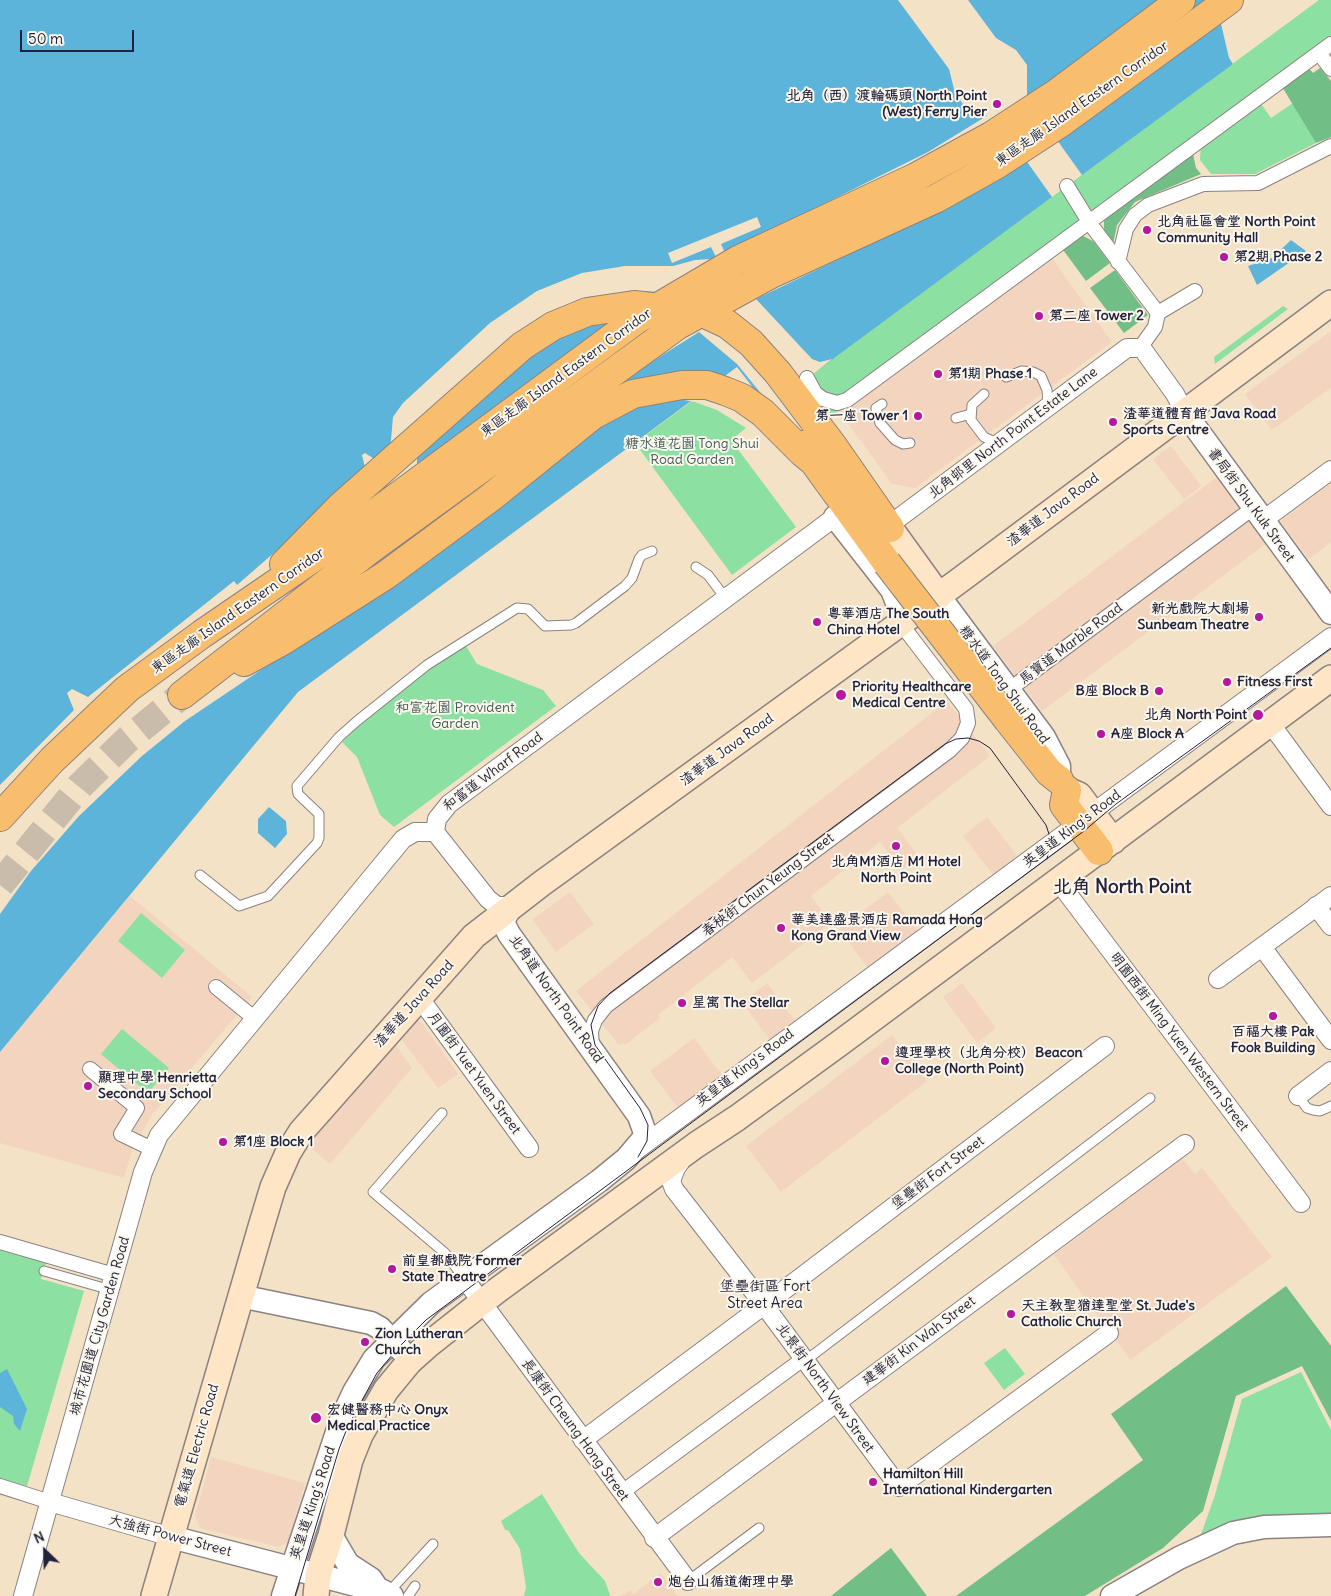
<!DOCTYPE html>
<meta charset="utf-8">
<style>
body{margin:0}
#map{position:relative;width:1331px;height:1596px;overflow:hidden;background:#f4e2c7;font-family:Delius,sans-serif}
canvas{display:block}
.north{position:absolute;left:20px;top:1526px;width:50px;height:50px;-webkit-text-stroke:4px #fbf7ec;paint-order:stroke;rotate:336deg;font-size:14px;font-weight:700;line-height:20px;text-align:center;color:#22223b}
.north::after{content:'';display:block;margin:auto;width:18px;height:22px;background:#22223b;clip-path:polygon(50% 0,100% 100%,50% 72%,0 100%)}
.scale{position:absolute;left:20px;top:30px;width:114px;height:22px;box-sizing:border-box;border:2px solid #22223b;border-top:0;padding-left:6px;font-size:15px;line-height:18px;white-space:nowrap;color:#22223b;-webkit-text-stroke:4px #fbf7ec;paint-order:stroke}
</style>
<div id="map">
<canvas width="1331" height="1596"></canvas>
<div class="north">N</div>
<div class="scale">50 m</div>
</div>
<script>
const g = document.querySelector('canvas').getContext('2d');
g.lineJoin = 'round';
function fill(path, color) { g.fillStyle = color; g.fill(path, 'evenodd'); }
const shape = rows => new Path2D(rows.map(r => 'M' + r).join(''));
function strokePath(path, color, width, dash) { g.strokeStyle = color; g.lineWidth = width; g.lineCap = dash ? 'butt' : 'round'; g.setLineDash(dash || []); g.stroke(path); }
function write(font, color, halo, rows, align = 'center') {
  g.font = font + ' Delius,"LXGW WenKai TC",sans-serif'; g.lineWidth = 4; g.setLineDash([]); g.textBaseline = 'middle'; g.strokeStyle = halo; g.fillStyle = color; for (const [text, x, y, turn = 0] of rows) {
    g.save(); g.translate(x, y); g.rotate((+turn || 0) * Math.PI / 180); g.textAlign = isNaN(turn) ? turn : align; if (halo) g.strokeText(text, 0, 0); g.fillText(text, 0, 0); g.restore();
  }
}
const built = shape([
 [1050,255,1112,342,915,488,892,484,839,411],
 [1331,331,1331,388,1272,430,1245,394],
 [1171,446,1201,486,1184,499,1153,459],
 [1217,477,1267,543,1042,711,993,646],
 [1331,483,1331,542,1309,559,1280,521],
 [947,701,990,756,897,828,919,857,901,870,880,842,811,896,831,923,752,983,732,957,658,1015,660,1018,625,1045,623,1043,619,1045,576,991],
 [987,817,1019,858,995,877,963,836],
 [570,892,594,924,556,952,532,919],
 [888,892,920,933,870,971,839,929],
 [130,896,252,997,152,1115,133,1147,124,1178,0,1143,0,1052],
 [767,983,798,1025,772,1043,742,1002],
 [962,983,996,1028,977,1043,943,997],
 [417,1019,423,1024,458,1074,438,1088,401,1039],
 [892,1035,927,1081,781,1192,746,1146],
 [694,1038,725,1079,681,1112,650,1071],
 [394,1042,412,1068,330,1164,307,1145],
 [1182,1158,1195,1174,1202,1168,1272,1257,1130,1360,1054,1255],
 [211,1457,305,1483,288,1542,278,1547,200,1528,195,1516],
 [661,1573,677,1596,621,1596,630,1590,633,1594]
]);
const green = shape([
 [1319,0,1331,0,1331,48,1259,101,1271,118,1293,103,1316,143,1255,174,1211,174,1200,160,1201,144,824,422,797,385],
 [1283,306,1288,309,1215,364,1214,357],
 [692,401,717,410,746,428,731,440,796,527,732,575,635,443],
 [466,646,477,664,543,690,556,706,394,827,380,815,357,757,342,742,370,715,427,670],
 [141,913,185,950,162,978,118,941],
 [122,1029,169,1068,148,1093,101,1054],
 [0,1250,46,1263,41,1279,84,1291,27,1486,0,1479],
 [1005,1348,1025,1374,1004,1390,984,1363],
 [1301,1372,1331,1430,1331,1520,1198,1543,1215,1495,1242,1399],
 [542,1494,579,1553,605,1581,610,1595,609,1596,524,1596,526,1587,520,1549,508,1530,505,1530,501,1521]
]);
const forest = shape([
 [1307,66,1313,73,1320,68,1331,81,1331,137,1316,143,1281,85],
 [1193,154,1196,168,1201,174,1135,202,1117,225,1113,244,1104,231,1104,218],
 [1081,235,1093,241,1110,263,1086,281,1061,247],
 [1115,270,1148,315,1124,333,1090,288],
 [1286,1286,1331,1346,1331,1421,1302,1366,1236,1396,1203,1511,1163,1548,1085,1596,956,1596,1143,1460,1111,1414],
 [891,1548,927,1596,831,1596]
]);
const water = shape([
 [0,0,898,0,949,69,955,93,968,111,996,118,1052,197,768,407,737,367,298,692,0,1052],
 [968,0,1210,0,1218,11,1229,58,1233,64,1082,175,1027,98,1027,65,1016,50,996,38],
 [1291,240,1306,251,1257,285,1248,266,1272,258],
 [269,807,286,821,287,834,275,848,258,833,258,819],
 [7,1369,27,1409,20,1431,14,1424,13,1416,0,1407,0,1373]
]);
const pier = shape([
 [990,114,998,117,1028,158,885,237,756,299,812,359,820,362,832,359,772,407,737,364,699,332,637,371,333,593,336,598,576,417,721,382,695,402,679,399,625,407,347,612,185,721,142,756,79,816,31,871,0,914,0,785,74,710,67,693,72,689,88,697,234,581,237,585,291,538,366,472,362,455,365,453,376,460,390,451,393,417,403,403,490,323,537,291,582,273,625,266,673,266,695,260,712,259,716,257,711,247,672,263,668,253,757,217,761,227,721,244,725,253,928,152],
 [644,291,657,292,543,317,572,303,589,297],
 [618,316,620,317,417,464,417,451,551,338]
]);
const motorwayTunnel = shape([
 [0,885,80,786,127,740,182,695]
]);
const service = shape([
 [1006,377,1022,371,1033,372,1041,376,1047,390,1048,407],
 [984,394,972,405,971,420,984,437,999,444],
 [882,404,876,408,880,423,895,440,903,444,910,443],
 [956,418,971,414],
 [696,567,708,575,726,599],
 [200,875,239,906,268,896,317,843,319,838,319,814,298,794,297,786,339,737,357,721,427,665,517,608,528,609,545,626,571,625,576,623,625,586,632,578,639,559,642,555,652,551],
 [1298,1096,1307,1108,1313,1110,1320,1111,1331,1106],
 [442,1113,373,1192,445,1253,464,1278],
 [44,1271,111,1290],
 [805,1361,1150,1098],
 [688,1581,759,1528],
 [388,1593,433,1544],
 [408,1596,415,1586]
]);
const pedestrian = shape([
 [1319,53,1331,69],
 [1067,186,1091,225,1158,313,1155,327,1140,348],
 [1118,262,1126,229,1135,215,1148,205,1203,184,1258,183,1331,146],
 [1158,313,1195,291],
 [807,378,815,393,823,399,837,403,847,400,1331,44],
 [1010,689,1253,508],
 [216,987,254,1018],
 [592,1048,591,1031,595,1020,606,1006,949,751,962,738,968,723,966,709,901,624],
 [90,1069,137,1108,121,1134,152,1149],
 [0,1242,114,1275],
 [0,1486,50,1502],
 [621,1493,803,1359]
]);
const minor = shape([
 [1262,521,1331,470],
 [890,528,892,523,1127,348,1140,348,1144,351,1175,394,1185,413],
 [1270,723,1331,806],
 [435,832,437,819,449,804,835,517],
 [435,832,488,899,497,906,512,906],
 [1058,881,1301,1203],
 [1316,906,1331,926],
 [1262,947,1331,1040],
 [1218,979,1331,896],
 [419,997,529,1148],
 [1298,1096,1331,1071],
 [638,1149,1331,637],
 [683,1158,676,1168,671,1181,674,1189,764,1305,899,1487,1109,1333],
 [464,1278,688,1581],
 [771,1300,1105,1046],
 [583,1440,764,1305],
 [50,1502,171,1537],
 [654,1538,1185,1144],
 [23,1596,143,1172,159,1135,403,839,415,832,435,832]
]);
const tertiary = shape([
 [1185,413,1331,613],
 [835,517,892,590,901,613,901,624],
 [939,596,1044,737,1059,766,1059,780],
 [240,1296,371,1323,380,1328,401,1350],
 [331,1535,348,1564,371,1579,375,1585],
 [171,1537,356,1585,377,1588,392,1596],
 [283,1596,341,1420,354,1392,374,1359,431,1303,599,1181,626,1159,643,1139,645,1133,639,1116,509,934,504,924,505,917,512,906],
 [1112,1596,1179,1558,1233,1533,1264,1527,1331,1525]
]);
const secondary = shape([
 [890,528,939,596],
 [1059,780,1067,790,1079,795,1113,841],
 [154,1596,261,1227,273,1187,288,1153,301,1132,474,936,541,884,956,583,1331,303],
 [316,1596,318,1575,331,1535,350,1460,360,1435,386,1390,409,1362,428,1345,495,1292,696,1145,737,1118,840,1043,1331,678]
]);
const motorway = shape([
 [807,444,814,462,887,563],
 [284,564,340,507,522,346,553,326,587,312,634,305,703,313,727,324,751,343,778,373,833,446,890,528],
 [244,662,284,640,386,575,490,498,593,415,633,394,682,385,707,385,725,391,742,398,763,413,803,453,814,462],
 [182,695,372,548,678,325,771,274,937,198,996,165,1062,122,1229,0],
 [1008,720,1049,772,1059,780],
 [1067,790,1064,805,1099,851],
 [0,817,52,760,127,689,202,634,332,545,636,320,738,260,916,177,991,136,1057,93,1181,0]
]);
const tram = shape([
 [638,1157,647,1141,648,1125,640,1108,595,1045,591,1025,598,1006,610,993,945,744,956,739,968,738,979,741,990,748,1046,825,1051,840,1047,859],
 [295,1596,339,1449,348,1426,377,1373,399,1347,426,1320,1084,831,1116,804,1331,648]
]);
const motorwayBridge = shape([
 [887,563,1008,720]
]);
const markers = [
 [997,104,5,"#b5179e"],
 [1147,230,5,"#b5179e"],
 [1224,257,5,"#b5179e"],
 [1039,316,5,"#b5179e"],
 [938,374,5,"#b5179e"],
 [918,416,5,"#b5179e"],
 [1113,422,5,"#b5179e"],
 [1259,617,5,"#b5179e"],
 [817,622,5,"#b5179e"],
 [1227,682,5,"#b5179e"],
 [1159,691,5,"#b5179e"],
 [841,695,6,"#b5179e"],
 [1258,715,6,"#b5179e"],
 [1101,734,5,"#b5179e"],
 [896,846,5,"#b5179e"],
 [781,928,5,"#b5179e"],
 [682,1003,5,"#b5179e"],
 [1273,1016,5,"#b5179e"],
 [885,1061,5,"#b5179e"],
 [88,1086,5,"#b5179e"],
 [223,1142,5,"#b5179e"],
 [392,1269,5,"#b5179e"],
 [1011,1314,5,"#b5179e"],
 [365,1342,5,"#b5179e"],
 [316,1418,6,"#b5179e"],
 [873,1482,5,"#b5179e"],
 [658,1582,5,"#b5179e"]
];
const poiNames = [
 ["北角（西）渡輪碼頭 North Point",987,96,"right"],
 ["(West) Ferry Pier",987,112,"right"],
 ["北角社區會堂 North Point",1157,222],
 ["Community Hall",1157,238],
 ["第2期 Phase 2",1234,257],
 ["第二座 Tower 2",1049,316],
 ["第1期 Phase 1",948,374],
 ["渣華道體育館 Java Road",1123,414],
 ["Sports Centre",1123,430],
 ["第一座 Tower 1",908,416,"right"],
 ["新光戲院大劇場",1249,609,"right"],
 ["Sunbeam Theatre",1249,625,"right"],
 ["粵華酒店 The South",827,614],
 ["China Hotel",827,630],
 ["Fitness First",1237,682],
 ["Priority Healthcare",852,687],
 ["Medical Centre",852,703],
 ["B座 Block B",1149,691,"right"],
 ["北角 North Point",1247,715,"right"],
 ["A座 Block A",1111,734],
 ["北角M1酒店 M1 Hotel",896,862,"center"],
 ["North Point",896,878,"center"],
 ["華美達盛景酒店 Ramada Hong",791,920],
 ["Kong Grand View",791,936],
 ["星寓 The Stellar",692,1003],
 ["百福大樓 Pak",1273,1032,"center"],
 ["Fook Building",1273,1048,"center"],
 ["遵理學校（北角分校）Beacon",895,1053],
 ["College (North Point)",895,1069],
 ["顯理中學 Henrietta",98,1078],
 ["Secondary School",98,1094],
 ["第1座 Block 1",233,1142],
 ["前皇都戲院 Former",402,1261],
 ["State Theatre",402,1277],
 ["天主教聖猶達聖堂 St. Jude's",1021,1306],
 ["Catholic Church",1021,1322],
 ["Zion Lutheran",375,1334],
 ["Church",375,1350],
 ["宏健醫務中心 Onyx",327,1410],
 ["Medical Practice",327,1426],
 ["Hamilton Hill",883,1474],
 ["International Kindergarten",883,1490],
 ["炮台山循道衛理中學",668,1582]
];
const streetNames = [
 ["東區走廊 Island Eastern Corridor",1082,104,-35],
 ["東區走廊 Island Eastern Corridor",566,373,-36],
 ["北角邨里 North Point Estate Lane",1013,433,-37],
 ["書局街 Shu Kuk Street",1251,505,54],
 ["渣華道 Java Road",1053,510,-37],
 ["東區走廊 Island Eastern Corridor",238,611,-35],
 ["馬寶道 Marble Road",1071,644,-37],
 ["糖水道 Tong Shui Road",1004,685,54],
 ["渣華道 Java Road",727,750,-36],
 ["和富道 Wharf Road",493,772,-37],
 ["英皇道 King's Road",1072,829,-37],
 ["春秧街 Chun Yeung Street",768,885,-37],
 ["北角道 North Point Road",556,999,55],
 ["渣華道 Java Road",414,1004,-48],
 ["明園西街 Ming Yuen Western Street",1179,1042,53],
 ["英皇道 King's Road",745,1068,-37],
 ["月園街 Yuet Yuen Street",474,1073,54],
 ["堡壘街 Fort Street",938,1173,-37],
 ["城市花園道 City Garden Road",100,1326,-74],
 ["建華街 Kin Wah Street",919,1341,-37],
 ["北景街 North View Street",825,1388,54],
 ["長康街 Cheung Hong Street",575,1430,54],
 ["電氣道 Electric Road",197,1446,-74],
 ["英皇道 King's Road",313,1503,-72],
 ["大強街 Power Street",170,1536,15]
];
const parkNames = [
 ["糖水道花園 Tong Shui",692,444],
 ["Road Garden",692,460],
 ["和富花園 Provident",455,708],
 ["Garden",455,724]
];
const neighbourhoodNames = [
 ["堡壘街區 Fort",765,1287],
 ["Street Area",765,1304]
];
const districtNames = [
 ["北角 North Point",1122,888]
];
fill(built, '#f3d4bf');
fill(green, '#8ce0a1');
fill(forest, '#71be87');
fill(water, '#5db4da');
fill(pier, '#f4e2c7');
strokePath(motorwayTunnel, '#cabcab', 28, [28, 14]);
strokePath(service, '#8b8281', 11);
strokePath(pedestrian, '#8b8281', 16);
strokePath(minor, '#8b8281', 20);
strokePath(tertiary, '#8b8281', 25);
strokePath(secondary, '#8b8281', 28);
strokePath(motorway, '#8b8281', 30);
strokePath(service, '#fff', 9);
strokePath(pedestrian, '#fff', 14);
strokePath(minor, '#fff', 18);
strokePath(tertiary, '#fff', 22);
strokePath(secondary, '#fde5c5', 25);
strokePath(motorway, '#f9be6d', 28);
strokePath(tram, '#22223b', 1);
strokePath(motorwayBridge, '#8b8281', 30, []);
strokePath(motorwayBridge, '#f9be6d', 28);
for (const [x, y, r, color] of markers) { const dot = new Path2D(); dot.arc(x, y, r, 0, 2 * Math.PI); g.fillStyle = color; g.fill(dot); strokePath(dot, '#fbf7ec', 2); }
write('bold 14px', '#22223b', '#fbf7ec', poiNames, 'left');
write('14px', '#22223b', '#fbf7ec', streetNames);
write('14px', '#425b5a', '#fbf7ec', parkNames);
write('15px', '#22223b', '#fbf7ec', neighbourhoodNames);
write('bold 19px', '#22223b', '#fbf7ec', districtNames);
</script>
